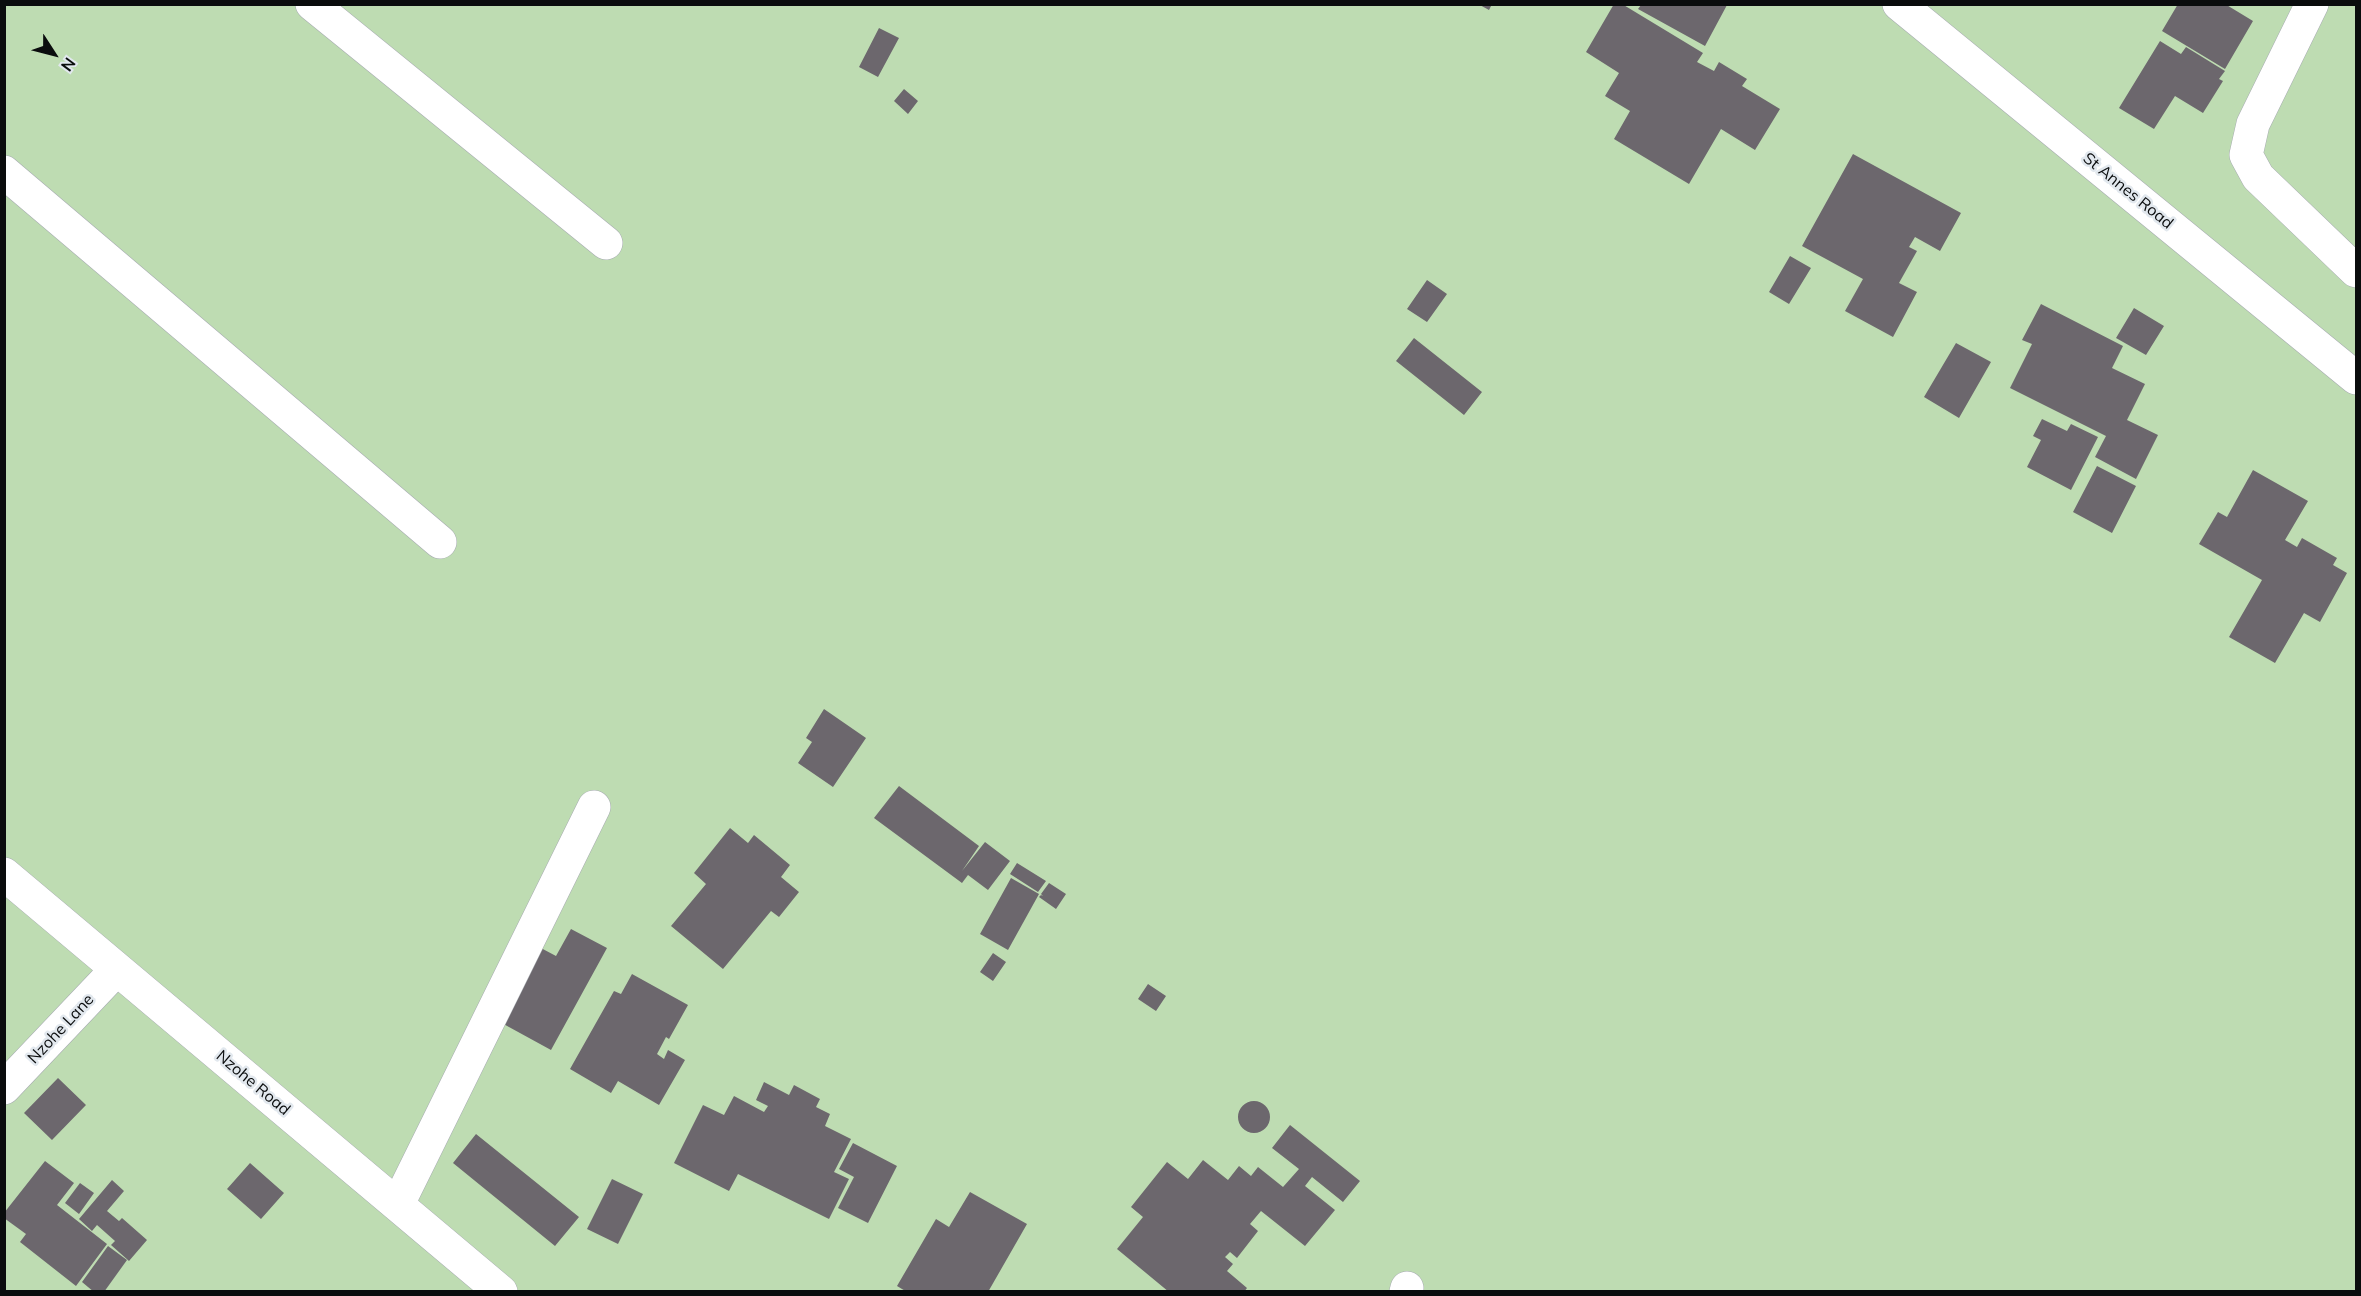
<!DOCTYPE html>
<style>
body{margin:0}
#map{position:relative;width:2361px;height:1296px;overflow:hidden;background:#e2e8ee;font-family:Mulish,sans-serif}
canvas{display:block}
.frame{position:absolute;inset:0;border:6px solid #0a0c0d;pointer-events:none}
.north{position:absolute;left:24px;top:24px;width:60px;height:60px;-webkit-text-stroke:4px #e2e8ee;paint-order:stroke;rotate:126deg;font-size:16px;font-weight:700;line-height:24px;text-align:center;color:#0a0c0d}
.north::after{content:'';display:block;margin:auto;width:21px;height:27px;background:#0a0c0d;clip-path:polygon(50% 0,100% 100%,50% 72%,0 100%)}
</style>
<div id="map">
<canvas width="2361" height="1296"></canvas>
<div class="frame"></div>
<div class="north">N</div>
</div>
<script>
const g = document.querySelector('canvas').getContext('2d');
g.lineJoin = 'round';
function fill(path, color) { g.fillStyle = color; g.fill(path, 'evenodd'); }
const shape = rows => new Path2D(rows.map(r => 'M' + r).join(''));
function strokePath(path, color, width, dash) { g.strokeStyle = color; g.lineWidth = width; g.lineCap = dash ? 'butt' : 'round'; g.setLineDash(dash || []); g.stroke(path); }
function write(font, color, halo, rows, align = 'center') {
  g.font = font + ' Mulish,sans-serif'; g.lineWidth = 5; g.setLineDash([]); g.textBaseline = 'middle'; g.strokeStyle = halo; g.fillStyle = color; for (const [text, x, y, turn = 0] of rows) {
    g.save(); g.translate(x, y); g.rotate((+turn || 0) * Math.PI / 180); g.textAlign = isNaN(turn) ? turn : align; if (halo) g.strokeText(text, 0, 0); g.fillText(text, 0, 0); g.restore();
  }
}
const green = shape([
 [5,5,2356,5,2356,1291,5,1291]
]);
const building = shape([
 [1478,4,1492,4,1489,10],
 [1614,4,1622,4,1703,53,1697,62,1714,71,1719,62,1747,79,1742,86,1780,109,1755,150,1721,129,1689,184,1614,139,1630,111,1605,96,1619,73,1586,52],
 [2178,4,2225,4,2253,21,2225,69,2162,31],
 [1641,5,1727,5,1705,46,1638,9],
 [879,28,899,38,878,77,859,67],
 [2160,41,2181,54,2186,47,2225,71,2219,79,2223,81,2203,113,2175,96,2154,129,2119,108],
 [904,89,918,101,908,114,894,101],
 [1853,154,1961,213,1940,251,1915,237,1909,247,1917,251,1899,283,1917,292,1893,337,1845,311,1863,279,1802,246],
 [1790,256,1811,268,1789,304,1769,292],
 [1427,280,1447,294,1427,322,1407,309],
 [2041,304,2123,346,2112,368,2145,384,2127,420,2158,435,2136,479,2095,457,2106,436,2010,388,2032,344,2022,340],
 [2134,308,2164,326,2146,355,2116,338],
 [1414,338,1482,392,1464,415,1396,361],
 [1956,343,1991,362,1959,418,1924,397],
 [2042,419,2067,431,2071,424,2098,437,2071,490,2027,467,2041,440,2033,436],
 [2097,466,2136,486,2112,533,2073,512],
 [2253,470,2308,501,2285,540,2297,547,2302,538,2337,558,2333,565,2347,573,2320,622,2304,613,2275,663,2229,637,2262,580,2199,544,2218,512,2227,517],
 [824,709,866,738,833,787,798,763,812,742,806,738],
 [899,786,979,846,962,871,985,842,1010,861,988,890,968,875,962,883,874,818],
 [730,828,748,843,754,835,790,865,781,877,799,892,779,917,771,911,723,969,671,926,706,884,694,873],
 [1017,863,1046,881,1038,892,1010,874],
 [1011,878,1039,894,1008,950,980,934],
 [1049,883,1066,894,1056,909,1039,897,1041,895,1043,896,1041,894],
 [571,929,607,948,551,1050,498,1021,539,947,556,956],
 [993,953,1006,962,993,981,980,972],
 [632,974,688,1005,669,1039,666,1037,657,1054,664,1059,668,1050,685,1060,659,1105,618,1081,611,1093,570,1069,614,991,621,994],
 [1148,984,1166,996,1156,1011,1138,999],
 [58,1078,86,1105,52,1140,24,1113],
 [764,1082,789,1095,794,1085,820,1099,816,1107,830,1114,825,1126,851,1139,834,1172,849,1179,829,1219,738,1174,729,1191,674,1163,703,1105,724,1115,734,1096,764,1112,768,1106,756,1100],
 '1238 1117a16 16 0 1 1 32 0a16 16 0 1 1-32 0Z',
 [1290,1125,1360,1181,1343,1202,1312,1177,1305,1186,1335,1210,1305,1246,1261,1211,1250,1224,1258,1231,1237,1258,1230,1252,1225,1257,1233,1264,1227,1271,1247,1288,1244,1292,1169,1292,1117,1249,1143,1217,1131,1207,1167,1162,1188,1179,1203,1160,1228,1180,1239,1166,1251,1176,1258,1167,1283,1187,1299,1169,1272,1148],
 [476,1134,579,1217,555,1246,453,1163],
 [853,1143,897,1166,868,1223,838,1208,854,1177,839,1169],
 [45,1161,74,1183,57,1205,107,1244,76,1286,20,1242,26,1234,4,1218,4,1213],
 [250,1163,284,1193,261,1219,227,1189],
 [612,1179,643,1194,618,1244,587,1229],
 [112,1180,124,1191,107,1211,119,1221,122,1218,147,1240,129,1261,111,1245,115,1241,97,1225,92,1231,79,1219],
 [80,1183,94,1193,79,1214,65,1203],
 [970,1192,1027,1224,988,1292,907,1292,897,1286,936,1219,949,1227],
 [108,1246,127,1260,104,1292,94,1292,82,1282]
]);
const minor = shape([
 [312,4,606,243],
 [1899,4,2356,378],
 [2312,4,2253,124,2246,155,2258,177,2356,271],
 [4,172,440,542],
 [4,874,501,1292],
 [4,1088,117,969],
 [398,1204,594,807],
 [1406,1292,1407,1288]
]);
const streetNames = [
 ["St Annes Road",2128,191,39],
 ["Nzohe Lane",61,1029,-47],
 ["Nzohe Road",253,1083,40]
];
fill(green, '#bedcb2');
fill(building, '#6c676d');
strokePath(minor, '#a7acb1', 34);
strokePath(minor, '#fff', 33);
write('16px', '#0a0c0d', '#e2e8ee', streetNames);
</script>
